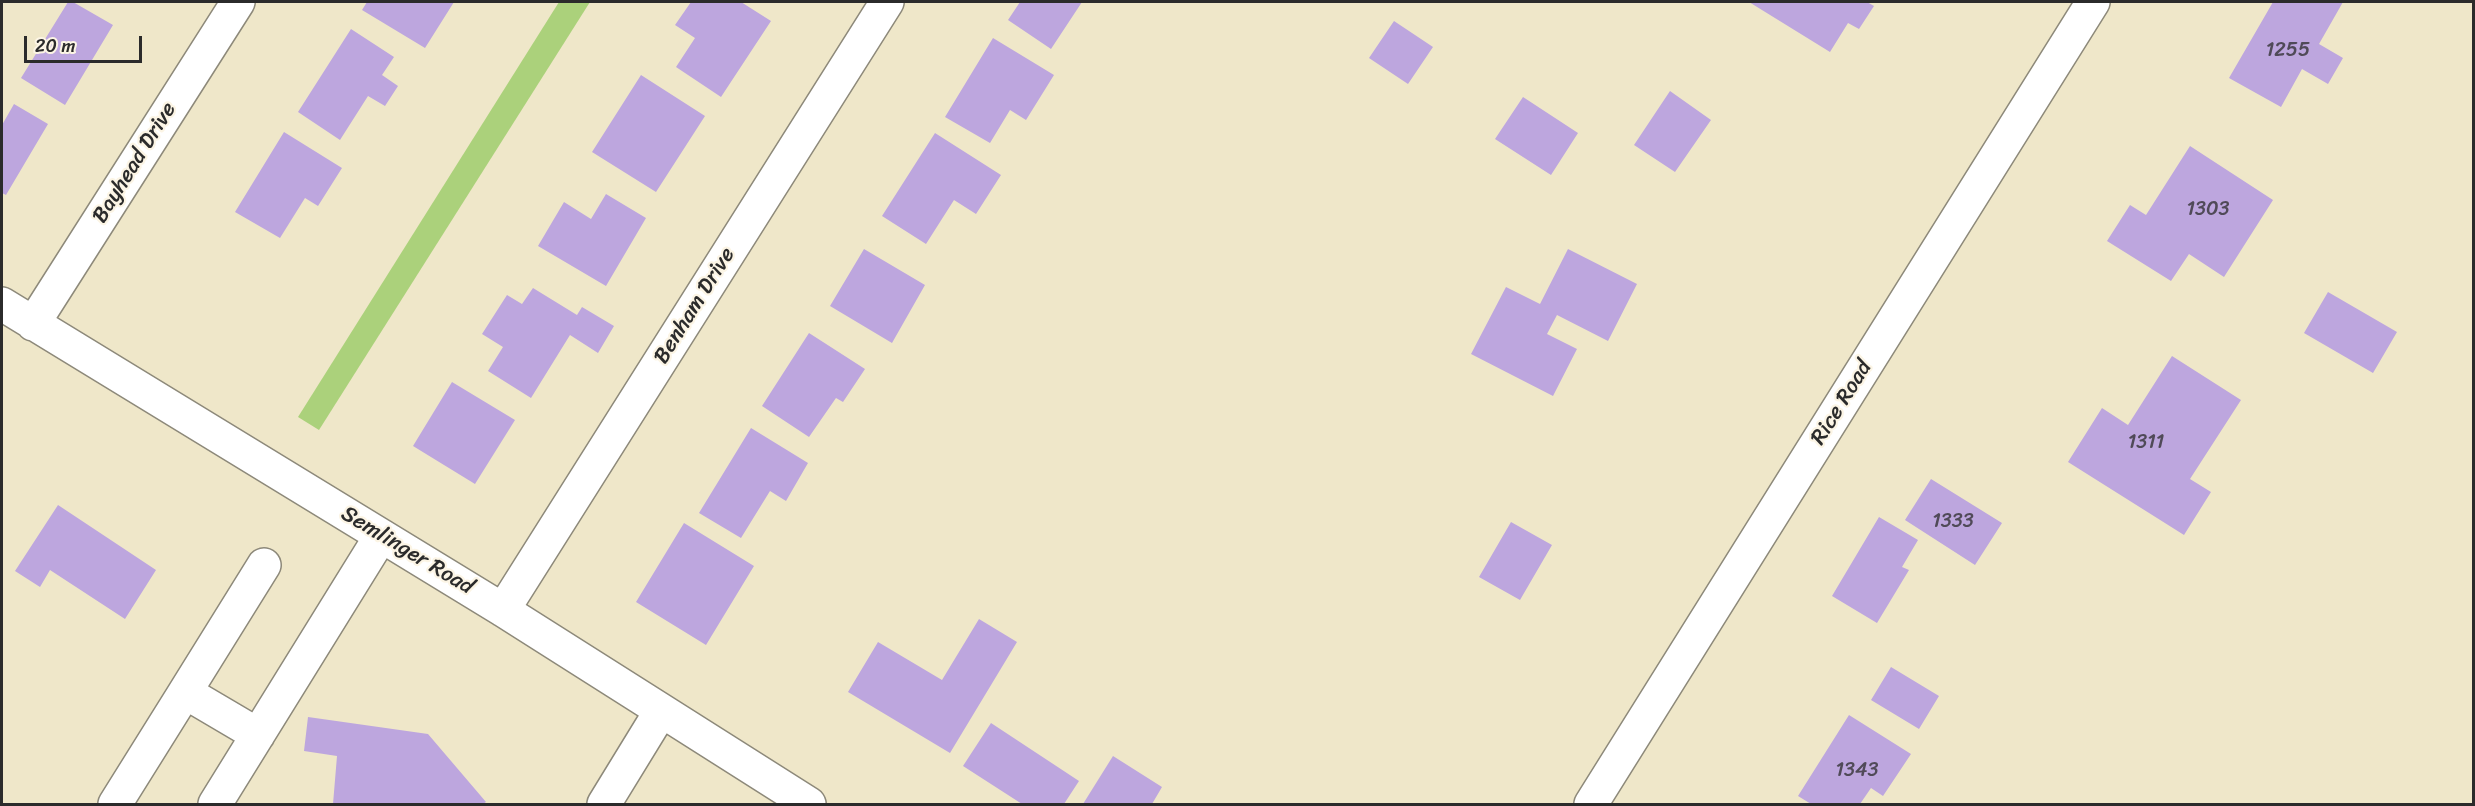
<!DOCTYPE html>
<style>
body{margin:0}
#map{position:relative;width:2475px;height:806px;overflow:hidden;background:#efe7c9;font-family:Sriracha,sans-serif}
canvas{display:block}
.frame{position:absolute;inset:0;border:3px solid #2b2b2b;pointer-events:none}
.scale{position:absolute;left:24px;top:36px;width:118px;height:27px;box-sizing:border-box;border:3px solid #2b2b2b;border-top:0;padding-left:8px;font-size:18px;line-height:21px;white-space:nowrap;color:#2b2b2b;-webkit-text-stroke:4px #fcf5e5;paint-order:stroke}
</style>
<div id="map">
<canvas width="2475" height="806"></canvas>
<div class="frame"></div>
<div class="scale">20 m</div>
</div>
<script>
const g = document.querySelector('canvas').getContext('2d');
g.lineJoin = 'round';
function fill(path, color) { g.fillStyle = color; g.fill(path, 'evenodd'); }
const shape = rows => new Path2D(rows.map(r => 'M' + r).join(''));
function strokePath(path, color, width, dash) { g.strokeStyle = color; g.lineWidth = width; g.lineCap = dash ? 'butt' : 'round'; g.setLineDash(dash || []); g.stroke(path); }
function write(font, color, halo, rows, align = 'center') {
  g.font = font + ' Sriracha,sans-serif'; g.lineWidth = 4.5; g.setLineDash([]); g.textBaseline = 'middle'; g.strokeStyle = halo; g.fillStyle = color; for (const [text, x, y, turn = 0] of rows) {
    g.save(); g.translate(x, y); g.rotate((+turn || 0) * Math.PI / 180); g.textAlign = isNaN(turn) ? turn : align; if (halo) g.strokeText(text, 0, 0); g.fillText(text, 0, 0); g.restore();
  }
}
const green = shape([
 [559,2,590,2,319,430,298,417]
]);
const building = shape([
 [68,2,73,2,113,25,65,105,21,78],
 [367,2,454,2,425,48,362,10],
 [691,2,741,2,771,21,721,97,676,67,695,38,675,25],
 [1020,2,1082,2,1051,49,1008,20],
 [1749,2,1867,2,1874,6,1859,29,1848,23,1830,52],
 [2273,2,2343,2,2319,44,2343,58,2328,84,2302,69,2281,107,2229,78],
 [1394,21,1433,47,1408,84,1369,58],
 [351,29,394,57,382,75,398,86,385,106,368,96,340,140,298,112],
 [993,38,1054,75,1026,120,1010,110,990,143,945,117],
 [641,75,705,116,656,192,592,152],
 [1670,91,1711,120,1675,172,1634,145],
 [1523,97,1578,133,1551,175,1495,139],
 [14,104,48,124,6,195,2,193,2,125],
 [284,132,342,168,318,206,305,198,280,238,235,212],
 [935,133,1001,175,976,214,954,200,926,244,882,216],
 [2190,146,2273,200,2224,277,2189,254,2171,281,2107,241,2130,205,2146,215],
 [606,194,646,218,606,286,538,246,564,202,591,219],
 [864,249,925,285,892,343,830,306],
 [1568,249,1637,284,1608,341,1557,315,1547,334,1577,349,1553,396,1471,354,1506,287,1540,304],
 [533,288,577,315,582,307,614,326,598,353,570,335,531,398,488,371,503,347,482,334,507,295,522,304],
 [2328,292,2397,332,2373,373,2304,333],
 [809,333,865,369,843,402,836,398,809,437,762,406],
 [2172,356,2241,400,2190,479,2211,492,2184,535,2068,462,2102,408,2128,425],
 [452,382,515,420,475,484,413,446],
 [751,428,808,463,786,501,770,491,741,538,699,513],
 [1931,479,2002,523,1975,565,1905,520],
 [58,505,156,570,125,619,50,570,40,587,15,571],
 [1879,517,1918,540,1902,567,1909,570,1877,623,1832,596],
 [1511,522,1552,545,1520,600,1479,577],
 [684,523,754,566,706,645,636,602],
 [979,619,1017,642,950,753,848,692,878,642,942,680],
 [1891,667,1939,696,1919,729,1871,700],
 [1849,715,1911,754,1883,796,1871,788,1860,804,1811,804,1798,796],
 [308,717,428,734,486,802,483,804,333,804,337,756,304,751],
 [991,723,1079,781,1064,804,1022,804,963,766],
 [1113,756,1162,787,1152,804,1083,804]
]);
const minor = shape([
 [2,304,503,610,809,804],
 [33,324,238,2],
 [503,610,887,2],
 [185,692,264,565],
 [115,804,185,692,258,735],
 [215,804,381,536],
 [604,804,661,711],
 [1591,804,2093,2]
]);
const numberNames = [
 ["1255",2288,51],
 ["1303",2208,210],
 ["1311",2146,443],
 ["1333",1953,522],
 ["1343",1857,771]
];
const streetNames = [
 ["Bayhead Drive",135,163,-58],
 ["Benham Drive",695,306,-58],
 ["Rice Road",1842,403,-58],
 ["Semlinger Road",407,551,31]
];
fill(green, '#abd17b');
fill(building, '#bda6de');
strokePath(minor, '#8d897a', 36);
strokePath(minor, '#fff', 33);
write('20px', '#504a58', null, numberNames);
write('22px', '#2b2b2b', '#fcf5e5', streetNames);
</script>
